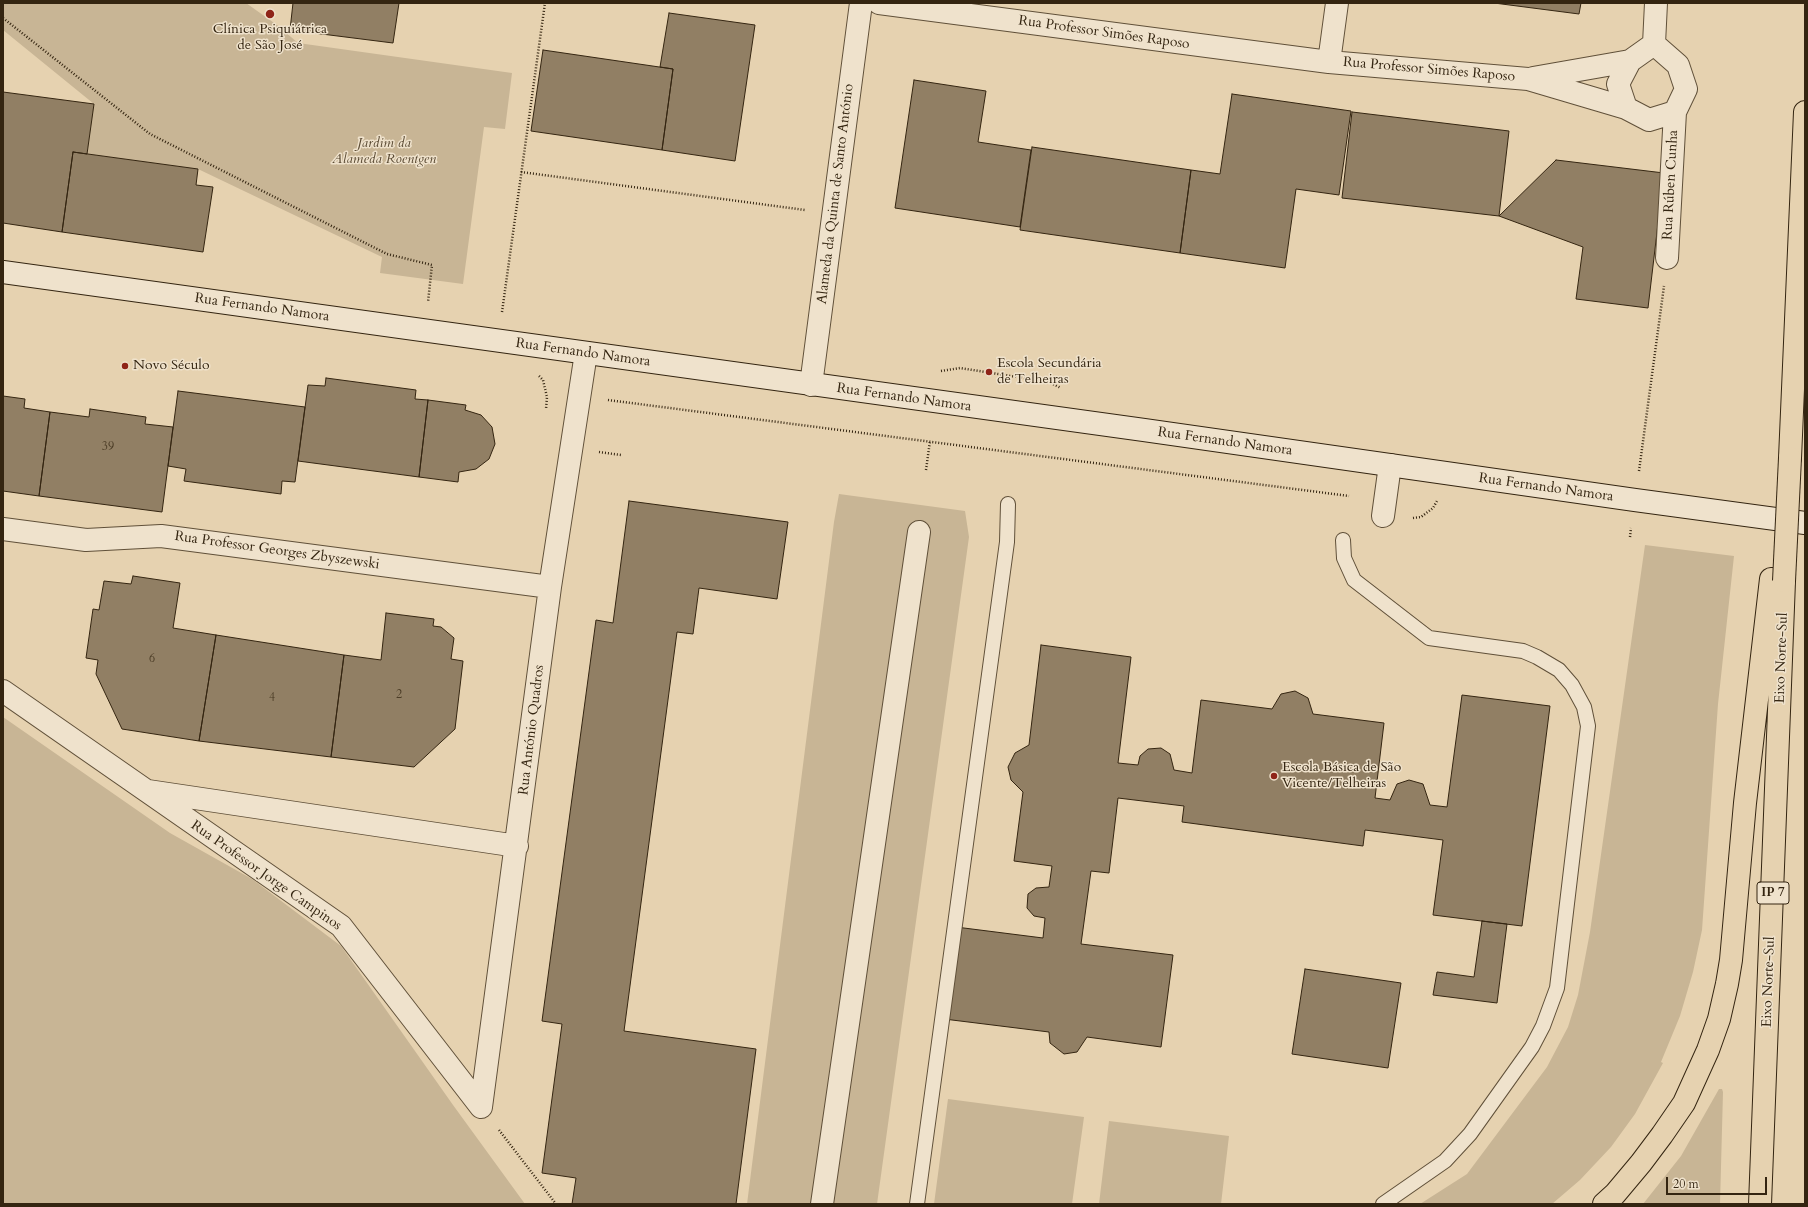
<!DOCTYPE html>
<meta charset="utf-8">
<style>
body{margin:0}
#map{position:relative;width:1808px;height:1207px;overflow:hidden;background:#e6d2b0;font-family:Cardo,serif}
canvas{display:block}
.frame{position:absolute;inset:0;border:4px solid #342511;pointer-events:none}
.scale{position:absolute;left:1666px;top:1177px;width:101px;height:18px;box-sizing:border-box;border:2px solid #342511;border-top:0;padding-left:5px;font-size:12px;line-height:14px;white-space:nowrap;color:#342511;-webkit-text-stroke:3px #efe2cc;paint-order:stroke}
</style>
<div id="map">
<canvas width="1808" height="1207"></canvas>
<div class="frame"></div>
<div class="scale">20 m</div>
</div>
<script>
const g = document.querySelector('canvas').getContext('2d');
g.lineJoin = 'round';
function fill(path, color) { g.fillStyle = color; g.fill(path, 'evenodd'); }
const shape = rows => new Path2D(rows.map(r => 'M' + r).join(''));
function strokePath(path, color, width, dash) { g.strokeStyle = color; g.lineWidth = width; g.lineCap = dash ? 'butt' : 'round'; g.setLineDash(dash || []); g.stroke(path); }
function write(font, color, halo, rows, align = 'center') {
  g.font = font + ' Cardo,serif'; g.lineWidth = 3; g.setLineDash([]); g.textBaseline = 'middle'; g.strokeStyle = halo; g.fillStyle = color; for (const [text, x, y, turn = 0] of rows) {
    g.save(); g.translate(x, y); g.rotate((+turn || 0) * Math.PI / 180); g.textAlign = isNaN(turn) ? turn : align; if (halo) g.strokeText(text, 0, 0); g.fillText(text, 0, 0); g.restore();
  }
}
const green = shape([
 [3,3,246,3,277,25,298,43,512,73,505,129,484,127,463,284,380,273,382,257,198,169,87,154,94,104,3,30],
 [839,494,965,511,969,537,877,1204,747,1204,834,522],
 [1645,545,1734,556,1718,704,1702,930,1693,972,1680,1016,1661,1062,1663,1063,1635,1114,1611,1147,1580,1180,1552,1204,1420,1204,1467,1174,1547,1067,1568,1027,1578,995,1590,932],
 [3,717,170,833,252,879,341,946,453,1105,525,1204,3,1204],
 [1719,1089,1722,1089,1723,1092,1720,1204,1643,1204,1681,1156],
 [948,1099,1084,1117,1072,1204,934,1204],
 [1109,1121,1229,1136,1221,1204,1099,1204]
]);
const building = shape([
 [293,3,399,3,393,43,290,30,293,3],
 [1494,3,1581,3,1579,14,1494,3],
 [669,13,755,25,735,161,662,150,673,69,660,67,669,13],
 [543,50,673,69,662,150,531,131,543,50],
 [914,80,986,91,978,142,1031,150,1020,227,895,208,914,80],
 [3,92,94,104,87,154,73,152,62,232,3,223,3,92],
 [1232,94,1351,111,1339,195,1296,189,1285,268,1180,253,1191,170,1220,174,1232,94],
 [1352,112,1509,131,1499,216,1342,198,1352,112],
 [1032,147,1191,170,1180,253,1020,230,1032,147],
 [73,152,198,169,196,185,213,187,203,252,62,232,73,152],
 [1556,160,1664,173,1648,308,1576,299,1583,247,1499,216,1556,160],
 [326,378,416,390,415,399,428,400,419,477,298,461,308,385,325,386,326,378],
 [178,391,305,407,295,482,282,481,281,494,184,481,186,469,168,466,178,391],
 [3,396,25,399,24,408,50,412,39,496,3,491,3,396],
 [428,400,466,405,465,410,481,415,492,427,495,444,489,459,476,469,459,472,458,482,419,477,428,400],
 [90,409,146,417,145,424,173,427,162,512,39,496,50,412,89,417,90,409],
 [629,501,788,522,777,599,699,588,693,634,677,632,624,1031,756,1049,736,1204,572,1204,576,1178,542,1173,562,1024,542,1021,596,620,613,623,629,501],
 [133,576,180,583,173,628,216,635,199,741,122,729,96,674,98,660,86,658,93,609,99,610,104,581,131,584,133,576],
 [386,613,434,619,433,626,441,627,454,638,451,659,463,661,455,729,414,767,331,757,344,655,381,660,386,613],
 [216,635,344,655,331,757,199,741,216,635],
 [1041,645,1131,657,1118,763,1138,765,1140,756,1148,749,1161,748,1170,754,1174,770,1192,773,1201,700,1272,709,1281,694,1295,691,1308,698,1313,714,1384,723,1375,798,1390,800,1397,784,1409,780,1423,784,1430,805,1447,807,1462,695,1550,706,1522,926,1433,915,1443,840,1365,830,1363,846,1182,822,1184,806,1118,798,1109,873,1091,871,1081,944,1173,955,1161,1047,1087,1037,1077,1052,1064,1054,1050,1043,1049,1032,944,1019,956,927,1043,938,1045,918,1034,916,1027,908,1028,894,1036,888,1049,887,1052,866,1014,861,1023,792,1011,780,1008,767,1015,753,1029,745,1041,645],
 [1482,921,1507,924,1497,1003,1433,995,1437,972,1474,977,1482,921],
 [1305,969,1401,983,1388,1068,1292,1054,1305,969]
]);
const path = shape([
 [3,18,150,134,387,254,432,265,428,302],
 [521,172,805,210],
 [502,312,545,3],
 [941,371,960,368,1049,382,1061,388],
 [539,376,543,380,547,397,546,409],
 [608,400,1349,496],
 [599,452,621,455],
 [926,470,930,441],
 [1639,471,1664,286],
 [1413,518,1421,517,1433,508,1437,501],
 [1630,537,1631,528],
 [499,1130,556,1204]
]);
const lane = shape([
 [1343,540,1344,558,1354,580,1429,638,1523,651,1537,657,1559,670,1572,685,1584,707,1588,726,1557,988,1543,1026,1532,1047,1470,1134,1445,1161,1383,1204],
 [917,1204,1007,542,1008,504]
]);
const street = shape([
 [879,3,1329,62,1528,79,1626,108],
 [1654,44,1678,65,1686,89,1675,112,1649,120,1626,108,1618,84,1630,61,1654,44],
 [1654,44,1656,3],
 [1329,62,1337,3],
 [1533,78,1630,61],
 [1667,258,1675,112],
 [811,385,861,3],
 [1383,516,1390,465],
 [3,529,86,540,161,536,550,587],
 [3,691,341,926,481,1107],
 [148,791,517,846],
 [481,1107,550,587,586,353],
 [822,1204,919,532]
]);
const secondary = shape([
 [3,272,1144,430,1635,500,1805,523]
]);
const highway = shape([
 [1790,458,1805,112],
 [1604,1204,1615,1194,1641,1163,1662,1135,1684,1103,1708,1050,1719,1019,1727,984,1731,960,1745,803,1771,579],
 [1760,1204,1784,581]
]);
const highwayBridge = shape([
 [1784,581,1790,458]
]);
const markers = [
 [270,14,5,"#8f2418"],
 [125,366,4,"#8f2418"],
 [989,372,4,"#8f2418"],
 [1274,776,4,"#8f2418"]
];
const numberNames = [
 ["39",108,447],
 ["6",152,659],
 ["2",399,695],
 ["4",272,698]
];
const shields = [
 [1773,893,32]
];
const shieldNames = [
 ["IP 7",1773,893]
];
const poiNames = [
 ["Clínica Psiquiátrica",270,30,"center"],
 ["de São José",270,46,"center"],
 ["Escola Secundária",997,364],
 ["de Telheiras",997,380],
 ["Novo Século",133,366],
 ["Escola Básica de São",1282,768],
 ["Vicente/Telheiras",1282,784]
];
const streetNames = [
 ["Rua Professor Simões Raposo",1104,33,8],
 ["Rua Professor Simões Raposo",1429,70,5],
 ["Rua Rúben Cunha",1671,185,-87],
 ["Alameda da Quinta de Santo António",836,194,-83],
 ["Rua Fernando Namora",262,308,8],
 ["Rua Fernando Namora",583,353,8],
 ["Rua Fernando Namora",904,398,8],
 ["Rua Fernando Namora",1225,442,8],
 ["Rua Fernando Namora",1546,488,8],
 ["Rua Professor Georges Zbyszewski",277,551,8],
 ["Eixo Norte-Sul",1782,658,-88],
 ["Rua António Quadros",532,730,-83],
 ["Rua Professor Jorge Campinos",266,876,35],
 ["Eixo Norte-Sul",1769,982,-88]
];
const parkNames = [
 ["Jardim da",384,144],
 ["Alameda Roentgen",384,160]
];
fill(green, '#c8b595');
fill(building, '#917f64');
strokePath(building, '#342511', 1);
strokePath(lane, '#605039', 16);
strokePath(street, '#605039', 24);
strokePath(secondary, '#342511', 24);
strokePath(highway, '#342511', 24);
strokePath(path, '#342511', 2.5, [1, 2]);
strokePath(lane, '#efe2cc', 14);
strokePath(street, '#efe2cc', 22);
strokePath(secondary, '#efe2cc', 22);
strokePath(highway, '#e6d2b0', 22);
strokePath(highwayBridge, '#342511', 24, []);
strokePath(highwayBridge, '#e6d2b0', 22);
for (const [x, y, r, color] of markers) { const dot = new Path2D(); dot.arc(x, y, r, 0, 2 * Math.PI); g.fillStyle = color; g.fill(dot); strokePath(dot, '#efe2cc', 1.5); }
write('12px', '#4b3c26', null, numberNames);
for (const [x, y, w] of shields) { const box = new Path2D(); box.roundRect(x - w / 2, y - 11, w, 22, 3); g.fillStyle = '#efe2cc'; g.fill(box); strokePath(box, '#342511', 1); }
write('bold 13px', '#342511', null, shieldNames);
write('14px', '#342511', '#efe2cc', poiNames, 'left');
write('14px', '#342511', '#efe2cc', streetNames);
write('italic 14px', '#594932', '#efe2cc', parkNames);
</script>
